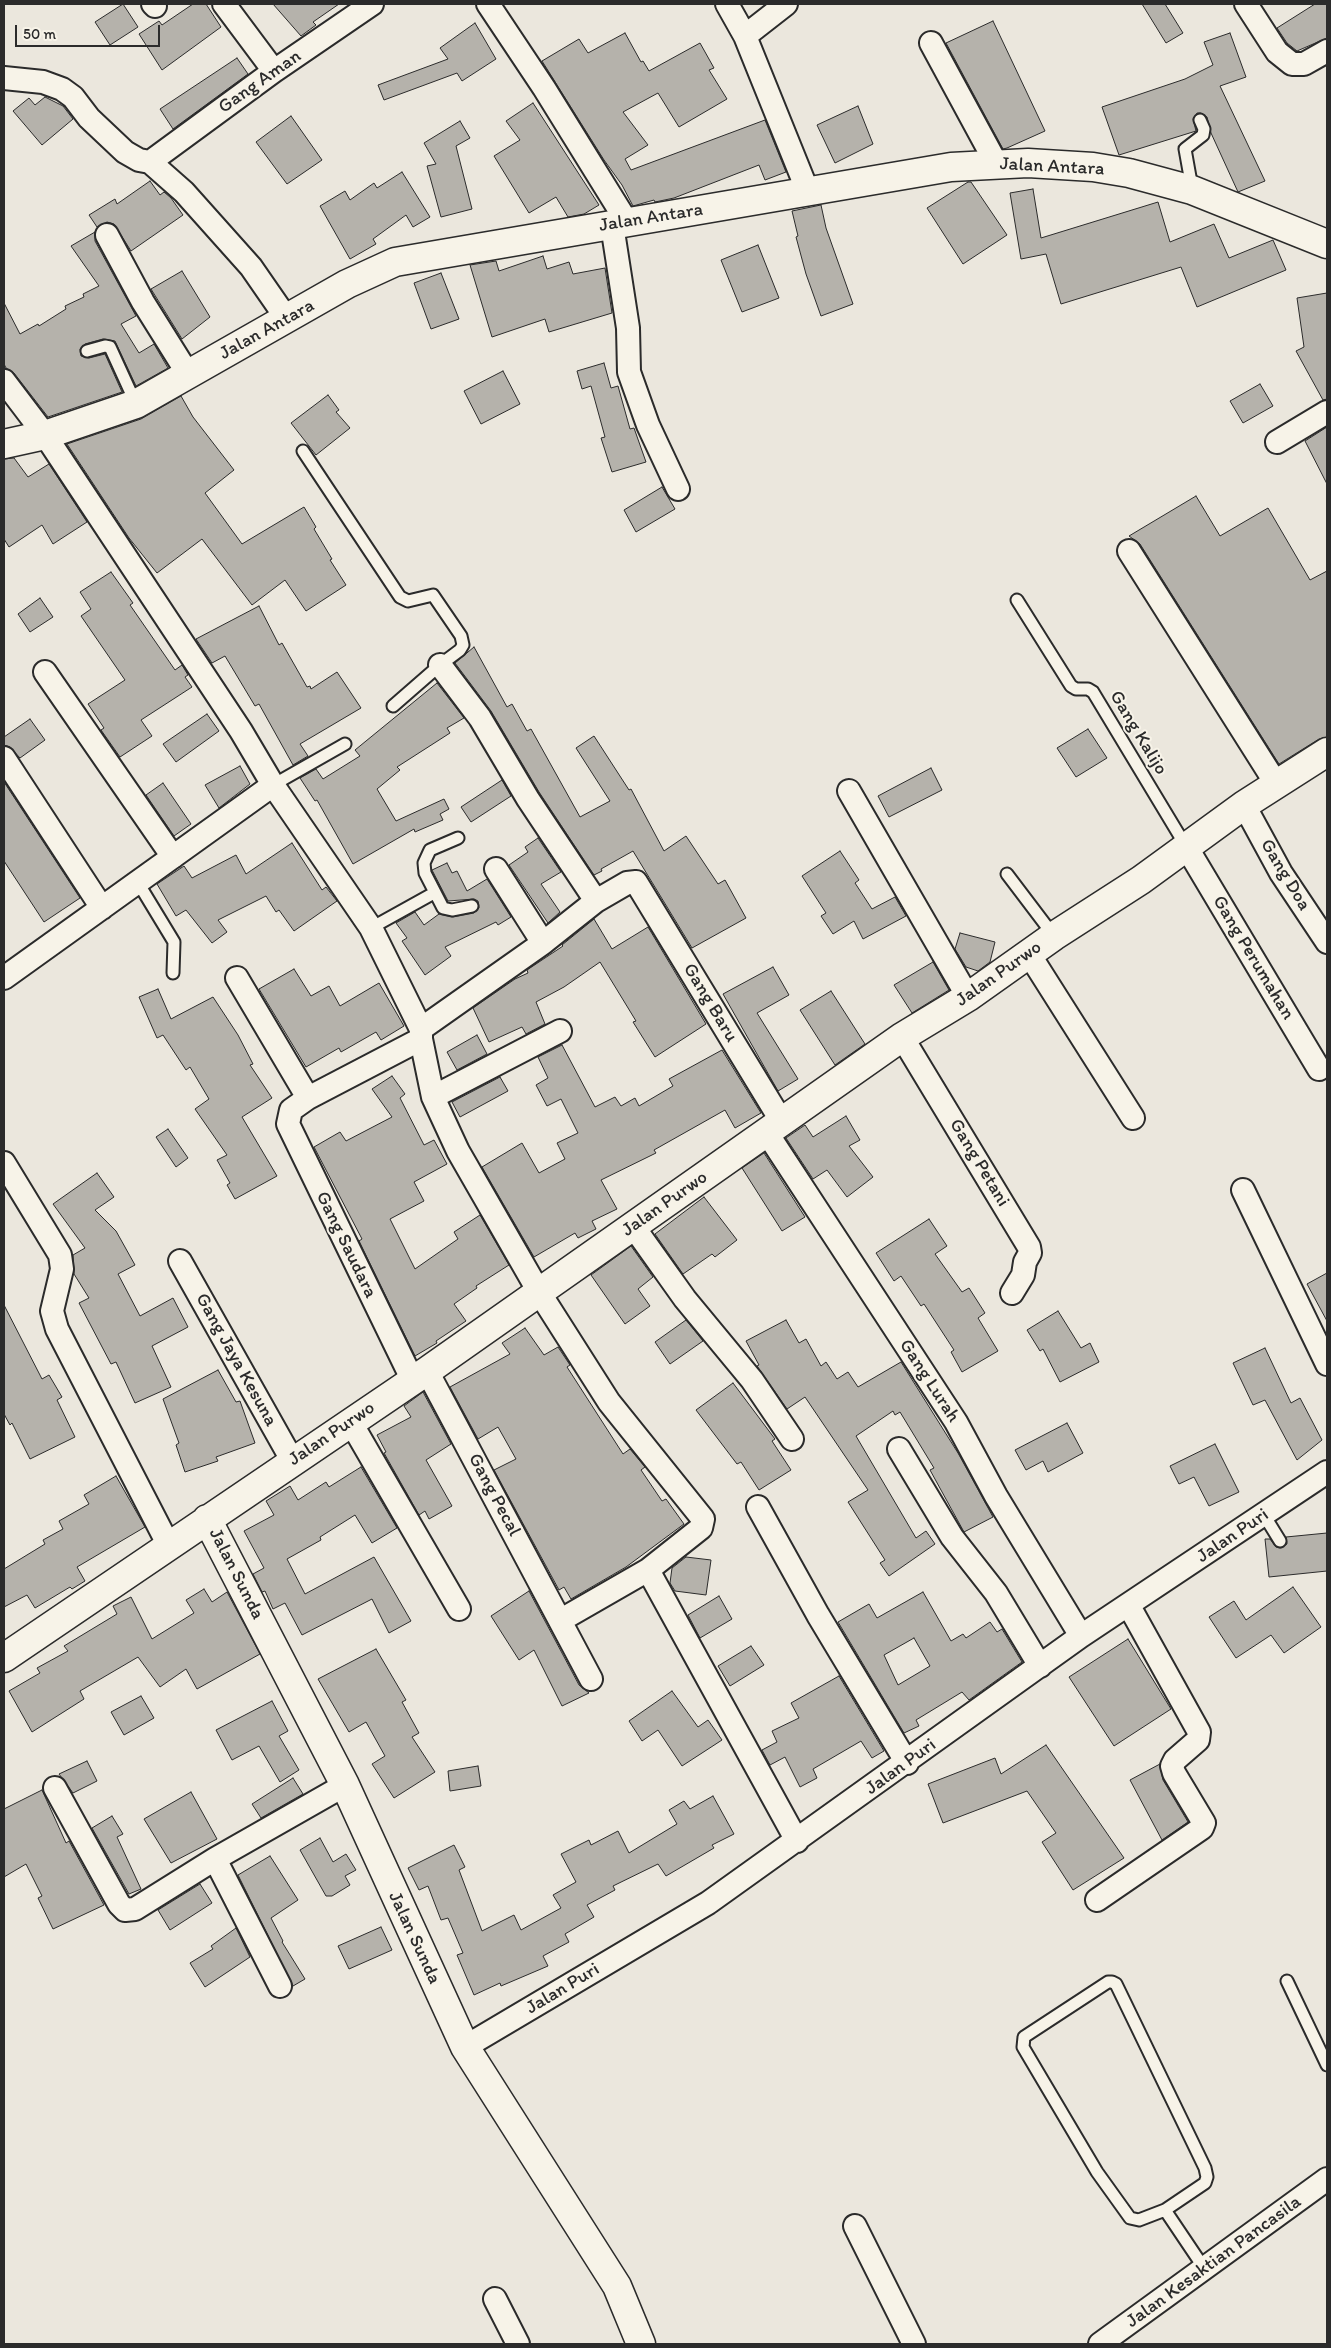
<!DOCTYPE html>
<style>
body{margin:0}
#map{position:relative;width:1331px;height:2348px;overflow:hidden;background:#ebe7dd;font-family:Itim,sans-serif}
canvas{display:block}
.frame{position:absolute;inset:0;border:5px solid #2b2b2b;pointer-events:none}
.scale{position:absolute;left:15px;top:25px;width:145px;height:22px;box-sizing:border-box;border:2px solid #2b2b2b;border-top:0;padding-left:6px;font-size:15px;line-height:18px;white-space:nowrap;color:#2b2b2b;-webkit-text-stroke:4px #f7f3e8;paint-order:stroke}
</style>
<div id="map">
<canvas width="1331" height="2348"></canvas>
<div class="frame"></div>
<div class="scale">50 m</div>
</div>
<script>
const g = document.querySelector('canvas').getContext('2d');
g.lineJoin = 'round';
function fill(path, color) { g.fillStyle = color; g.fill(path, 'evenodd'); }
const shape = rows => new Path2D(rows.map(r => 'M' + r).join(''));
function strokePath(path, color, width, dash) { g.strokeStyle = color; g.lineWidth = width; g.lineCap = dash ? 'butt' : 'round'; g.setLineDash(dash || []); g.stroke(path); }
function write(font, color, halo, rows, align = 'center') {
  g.font = font + ' Itim,sans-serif'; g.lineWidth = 4; g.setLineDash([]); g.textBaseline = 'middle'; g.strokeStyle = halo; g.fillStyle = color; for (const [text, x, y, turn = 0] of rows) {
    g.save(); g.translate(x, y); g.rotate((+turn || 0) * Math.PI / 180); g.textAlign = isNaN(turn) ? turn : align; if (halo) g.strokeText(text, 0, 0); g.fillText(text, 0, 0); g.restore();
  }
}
const building = shape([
 [123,4,138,27,110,45,95,22,123,4],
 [193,4,206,4,221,27,162,70,139,34,159,21,162,25,193,4],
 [273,4,339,4,313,22,316,25,301,36,273,4],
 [1142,4,1165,4,1183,33,1166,43,1142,4],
 [1315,4,1327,4,1327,38,1297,51,1287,43,1277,28,1315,4],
 [993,21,1045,131,1007,148,1003,149,946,43,993,21],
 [475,23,496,59,462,81,457,73,384,100,378,85,448,59,440,48,475,23],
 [625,33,641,62,643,61,649,71,700,43,714,68,709,70,727,99,679,127,658,93,623,112,648,145,625,159,631,170,765,120,786,172,765,180,759,165,674,198,655,202,654,200,633,206,622,185,604,160,542,61,579,39,588,53,625,33],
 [1230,33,1246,77,1220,86,1265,181,1238,192,1211,133,1207,117,1201,113,1197,113,1193,119,1196,131,1119,155,1102,107,1185,79,1213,65,1204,42,1230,33],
 [237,58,248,74,173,129,160,109,237,58],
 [45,97,63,106,73,119,42,145,13,111,29,98,35,105,45,97],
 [533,103,599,205,584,214,568,217,556,197,529,213,494,156,520,140,506,121,533,103],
 [858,106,873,144,835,163,817,125,858,106],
 [291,116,322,160,287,184,256,142,291,116],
 [460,121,470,138,456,146,472,209,441,217,427,166,436,164,424,143,460,121],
 [402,172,430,217,413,227,406,215,373,239,376,244,350,259,320,206,345,191,350,200,374,183,377,188,402,172],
 [150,181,160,195,164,192,171,198,183,215,131,251,114,224,107,222,97,227,89,215,115,199,117,204,150,181],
 [968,182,971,182,1007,235,963,264,927,208,968,182],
 [1033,189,1041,238,1158,202,1170,242,1214,224,1229,258,1273,240,1286,270,1197,307,1181,267,1061,304,1046,254,1021,259,1010,193,1033,189],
 [821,205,826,228,853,304,821,316,806,274,796,237,798,236,792,211,821,205],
 [95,232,95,241,136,316,121,324,139,353,154,344,168,368,136,386,115,341,103,339,85,344,80,349,81,356,89,358,105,354,122,392,48,417,14,373,6,368,4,364,4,303,20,334,38,324,39,326,66,309,65,306,84,297,83,294,99,286,71,246,95,232],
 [758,245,779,298,742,312,721,260,758,245],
 [543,256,547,269,569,262,573,274,605,268,612,313,549,332,545,319,492,337,470,265,496,261,499,271,543,256],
 [182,271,210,317,182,339,151,289,182,271],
 [441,273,459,319,431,329,414,283,441,273],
 [1327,293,1327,399,1323,400,1296,351,1304,347,1297,298,1327,293],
 [604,363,611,388,618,386,630,429,634,428,646,462,612,472,601,438,605,437,591,386,582,389,577,371,604,363],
 [503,371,520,404,481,424,464,391,503,371],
 [1260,384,1273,406,1243,423,1230,401,1260,384],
 [328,395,339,410,336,412,350,428,316,455,291,423,328,395],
 [181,396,193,417,234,470,205,493,242,544,304,507,316,527,314,529,332,559,330,560,346,585,306,611,285,580,252,605,202,539,157,573,129,538,67,444,141,419,181,396],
 [1327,427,1327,484,1305,441,1327,427],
 [14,458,28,477,49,464,87,522,53,544,42,525,9,547,4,539,4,459,14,458],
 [662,487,675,509,636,532,624,510,662,487],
 [1196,496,1220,536,1268,508,1310,580,1327,571,1327,737,1319,739,1279,764,1140,544,1129,536,1196,496],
 [111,572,133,603,130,605,175,670,182,665,188,675,185,677,192,687,141,720,152,736,120,757,101,730,104,728,88,704,125,680,81,616,91,609,80,592,111,572],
 [40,598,53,617,30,632,18,614,40,598],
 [259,606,279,645,282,643,307,687,310,686,311,689,337,672,361,708,300,744,308,756,293,765,259,704,255,706,225,656,212,663,196,639,259,606],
 [474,647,507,707,512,704,527,731,531,729,580,817,610,801,576,748,594,736,629,790,631,789,664,851,686,836,718,884,725,880,746,918,692,948,633,851,601,869,602,871,594,875,539,792,491,711,455,663,474,647],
 [437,683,464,718,447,728,450,733,397,767,400,770,377,789,396,821,444,799,449,809,440,814,443,820,415,832,414,829,353,864,317,800,315,801,300,778,316,769,323,779,360,756,355,750,437,683],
 [207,714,219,731,176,762,163,744,207,714],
 [30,719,45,740,20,758,10,747,4,745,4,737,30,719],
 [1088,729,1107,758,1076,777,1057,748,1088,729],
 [240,766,250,784,219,808,205,785,240,766],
 [931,768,942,790,889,817,878,796,931,768],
 [502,780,511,796,471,822,461,807,502,780],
 [4,782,80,898,44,922,4,861,4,782],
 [163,783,191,824,174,836,146,795,163,783],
 [538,838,561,872,541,884,560,912,548,923,509,865,528,852,525,847,538,838],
 [292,843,322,890,326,887,337,901,294,931,279,910,276,912,266,896,218,920,227,932,212,943,186,910,176,916,157,884,184,866,192,878,236,855,246,874,292,843],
 [840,851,859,880,855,883,872,909,895,897,906,916,863,939,854,921,833,934,821,916,826,913,802,876,840,851],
 [447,863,452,873,457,871,467,891,487,879,511,917,498,925,496,922,445,947,451,956,425,975,402,941,407,938,396,923,415,912,424,925,439,914,453,917,474,913,479,908,478,901,474,899,448,901,432,870,447,863],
 [594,919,612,949,648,927,706,1024,655,1057,633,1022,636,1021,600,962,564,987,536,1002,545,1024,526,1034,522,1027,489,1042,473,1008,515,979,528,973,527,970,563,946,562,945,594,919],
 [960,933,995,942,990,962,978,971,966,967,955,949,960,933],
 [933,962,949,990,912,1013,894,985,933,962],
 [773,967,789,995,757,1013,798,1079,778,1091,723,994,773,967],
 [294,969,311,996,329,986,340,1006,379,983,404,1026,381,1040,376,1032,341,1052,339,1048,306,1067,259,989,294,969],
 [158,989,171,1019,213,997,238,1035,253,1064,250,1065,272,1098,242,1117,277,1176,235,1199,227,1185,230,1183,217,1160,227,1155,195,1109,209,1099,190,1067,186,1070,163,1035,157,1038,139,997,158,989],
 [831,991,865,1044,835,1065,800,1010,831,991],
 [477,1035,487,1054,457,1070,447,1052,477,1035],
 [562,1045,595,1107,615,1097,621,1106,635,1098,639,1106,673,1086,669,1079,722,1050,761,1113,735,1128,725,1110,654,1150,656,1153,601,1180,617,1209,592,1221,596,1229,578,1238,575,1233,534,1257,482,1167,522,1143,539,1173,565,1159,557,1143,578,1133,561,1099,547,1106,536,1085,548,1078,538,1057,562,1045],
 [392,1076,405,1094,400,1098,424,1145,434,1140,447,1164,414,1182,424,1201,390,1219,415,1269,458,1239,454,1232,480,1215,509,1265,476,1286,477,1288,454,1304,466,1321,436,1341,437,1343,415,1356,359,1241,362,1239,314,1147,340,1132,346,1141,392,1117,372,1089,392,1076],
 [500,1077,508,1091,460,1117,452,1102,500,1077],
 [846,1116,860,1140,849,1146,873,1177,847,1197,827,1170,813,1179,786,1138,805,1125,813,1137,846,1116],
 [168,1129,188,1158,176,1167,156,1137,168,1129],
 [764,1153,805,1217,782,1231,742,1168,764,1153],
 [97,1173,114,1197,95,1210,116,1231,135,1265,118,1274,140,1316,173,1298,188,1327,152,1346,171,1387,135,1403,116,1362,111,1364,79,1303,89,1298,74,1274,73,1255,85,1248,53,1204,97,1173],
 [704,1197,737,1240,715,1257,712,1254,683,1274,655,1234,704,1197],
 [929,1219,947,1246,935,1254,962,1292,969,1288,985,1313,978,1318,998,1351,962,1372,951,1352,954,1350,924,1304,921,1306,901,1276,894,1281,876,1253,929,1219],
 [631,1246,653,1277,638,1289,650,1306,625,1324,591,1275,631,1246],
 [1327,1273,1327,1321,1307,1284,1327,1273],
 [4,1305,42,1379,49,1375,62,1397,57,1400,75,1437,30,1459,12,1423,10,1425,4,1414,4,1305],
 [1058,1311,1081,1348,1090,1343,1099,1362,1060,1382,1043,1349,1040,1351,1027,1330,1058,1311],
 [686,1320,703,1341,670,1364,655,1342,686,1320],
 [786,1320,799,1343,806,1339,821,1366,826,1362,837,1379,848,1372,858,1387,901,1362,958,1453,993,1517,964,1532,930,1470,934,1468,900,1412,895,1415,893,1411,856,1436,916,1538,926,1531,935,1544,889,1576,880,1563,885,1560,848,1502,868,1490,805,1397,787,1409,757,1366,759,1365,746,1341,786,1320],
 [525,1328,544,1355,558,1347,570,1365,567,1367,623,1454,630,1449,645,1467,641,1470,662,1501,666,1499,684,1524,626,1567,571,1599,564,1587,559,1590,494,1470,516,1459,498,1427,478,1439,450,1387,510,1354,502,1343,525,1328],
 [1265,1348,1291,1403,1300,1398,1322,1440,1297,1460,1265,1400,1253,1405,1233,1363,1265,1348],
 [218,1370,236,1402,240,1401,255,1443,216,1457,218,1461,185,1472,176,1445,179,1443,163,1399,218,1370],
 [733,1383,775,1439,772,1441,791,1470,759,1490,741,1462,737,1464,696,1410,733,1383],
 [423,1392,451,1444,426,1460,452,1506,429,1519,425,1511,419,1515,384,1453,386,1452,377,1435,411,1417,404,1406,423,1392],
 [1067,1423,1083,1453,1048,1472,1043,1461,1026,1470,1015,1450,1067,1423],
 [1215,1444,1239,1492,1209,1506,1194,1477,1179,1484,1170,1466,1215,1444],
 [361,1467,397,1528,372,1543,355,1515,320,1537,321,1540,287,1559,305,1594,374,1557,411,1621,389,1633,372,1599,302,1635,285,1603,273,1609,265,1591,262,1592,253,1574,264,1568,244,1531,274,1515,266,1501,290,1486,298,1500,326,1482,329,1487,361,1467],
 [116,1476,145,1527,77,1567,85,1581,72,1589,70,1587,35,1608,27,1595,4,1607,4,1569,45,1544,43,1540,63,1529,59,1521,89,1504,84,1495,116,1476],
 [1327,1533,1327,1571,1269,1577,1265,1539,1270,1539,1276,1547,1281,1548,1287,1544,1286,1537,1327,1533],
 [686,1557,711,1560,706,1595,675,1591,670,1583,672,1568,686,1557],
 [1293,1587,1321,1627,1284,1653,1271,1635,1236,1658,1209,1617,1234,1601,1246,1620,1293,1587],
 [204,1589,212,1602,227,1592,260,1654,197,1689,186,1669,160,1687,138,1657,80,1691,84,1699,32,1732,9,1691,40,1673,37,1668,68,1651,64,1646,117,1614,113,1606,131,1597,152,1639,194,1613,186,1600,204,1589],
 [529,1591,579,1685,589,1693,562,1706,534,1650,519,1660,491,1616,529,1591],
 [923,1592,951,1641,963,1634,966,1638,990,1622,997,1632,1002,1629,1022,1662,969,1700,962,1692,916,1720,919,1726,904,1733,838,1622,869,1604,877,1618,923,1592],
 [914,1638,930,1666,898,1685,884,1655,914,1638],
 [719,1596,732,1619,700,1638,688,1615,719,1596],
 [1128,1639,1171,1709,1114,1746,1069,1677,1128,1639],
 [751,1646,764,1665,730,1686,718,1666,751,1646],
 [376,1649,406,1700,402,1702,419,1733,412,1737,435,1772,394,1798,372,1764,385,1756,366,1722,349,1732,318,1679,376,1649],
 [839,1676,884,1751,872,1758,861,1741,813,1769,817,1778,800,1787,785,1757,770,1765,762,1750,777,1742,772,1731,799,1718,791,1703,839,1676],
 [672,1691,698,1727,708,1720,722,1740,682,1766,658,1730,642,1741,629,1721,672,1691],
 [141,1696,154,1718,124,1735,111,1712,141,1696],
 [272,1701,288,1731,279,1736,299,1770,280,1782,259,1746,232,1760,216,1730,272,1701],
 [1046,1745,1124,1858,1073,1890,1042,1842,1056,1833,1027,1791,943,1823,928,1784,995,1758,1001,1774,1046,1745],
 [87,1761,97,1781,73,1793,59,1774,87,1761],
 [1160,1764,1163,1780,1188,1822,1162,1840,1130,1780,1160,1764],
 [478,1766,481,1786,450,1791,448,1771,478,1766],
 [293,1778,303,1794,261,1818,252,1804,293,1778],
 [42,1790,66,1843,69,1841,104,1905,53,1929,38,1898,42,1896,26,1864,4,1877,4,1809,42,1790],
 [191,1792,217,1839,171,1863,144,1819,191,1792],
 [713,1796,734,1834,712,1845,714,1848,666,1876,658,1864,613,1886,615,1890,587,1905,594,1917,565,1934,569,1942,543,1956,548,1966,501,1986,500,1983,474,1995,457,1955,463,1953,448,1918,441,1920,428,1886,419,1890,408,1868,454,1845,465,1867,459,1870,482,1931,514,1915,521,1930,561,1908,553,1895,576,1882,561,1854,589,1840,591,1845,618,1831,629,1853,677,1824,669,1810,684,1801,690,1809,713,1796],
 [112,1816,123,1834,117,1837,141,1889,129,1894,92,1828,112,1816],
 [320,1838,333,1862,346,1854,356,1870,345,1876,350,1885,332,1896,326,1896,300,1850,320,1838],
 [270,1856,298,1900,271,1918,283,1941,282,1942,305,1979,293,1986,238,1875,270,1856],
 [200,1884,212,1903,170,1930,158,1910,200,1884],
 [381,1927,392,1950,349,1969,338,1946,381,1927],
 [236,1928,250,1957,205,1987,190,1963,213,1949,211,1946,236,1928]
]);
const service = shape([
 [1192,188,1185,149,1203,135,1204,129,1200,120],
 [87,351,105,346,110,347,136,404],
 [303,451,400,597,408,601,433,595,461,636,463,645,460,650,440,665,393,706],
 [1017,600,1071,686,1076,689,1088,689,1093,692,1187,848],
 [273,785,345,744],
 [458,838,430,850,424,863,425,873,443,908,452,910,472,906],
 [1007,874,1054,936],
 [137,881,174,942,173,973],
 [371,928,434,893],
 [1264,1515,1280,1541],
 [1287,1981,1327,2065],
 [1165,2210,1205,2183,1207,2177,1205,2168,1116,1984,1112,1982,1108,1982,1024,2037,1023,2047,1097,2172,1130,2218,1139,2220,1165,2210,1204,2268]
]);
const minor = shape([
 [153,4,155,6],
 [224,4,274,71],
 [488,4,544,88,627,222],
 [727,4,745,36,808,192],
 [1246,4,1277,52,1292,64,1304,64,1327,51],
 [745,36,786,4],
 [931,43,996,163],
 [4,78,43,82,62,89,73,97,89,118,125,152,139,160,150,162,184,192,251,267,287,319],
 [150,162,274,71,372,4],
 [612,225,628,328,629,372,648,425,678,489],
 [107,235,143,302,188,374],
 [4,381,45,435,241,731,273,785,371,928,421,1029,421,1039,433,1097,458,1151,539,1292,609,1402,703,1519,701,1528,648,1570],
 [1277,442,1327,412],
 [1129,551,1277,785],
 [440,665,480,718,528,799,596,901],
 [45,672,173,857],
 [4,758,102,908],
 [849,791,968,997],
 [1244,805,1281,873,1327,942],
 [1187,848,1319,1069],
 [496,869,543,943],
 [1029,954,1133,1118],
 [4,978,273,785],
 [237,978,308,1098],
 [421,1029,543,943,596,901,627,883,636,882,782,1122],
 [902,1037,1029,1247,1030,1253,1025,1262,1023,1275,1012,1293],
 [433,1097,560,1031],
 [767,1133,956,1422,996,1496,1081,1636],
 [4,1163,60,1255,62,1269,52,1311,57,1329,169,1546],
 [1243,1190,1327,1364],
 [633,1226,685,1299,752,1380,792,1439],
 [180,1261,292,1460],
 [427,1371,591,1679],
 [412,1379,288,1124,291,1110,308,1098,421,1039],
 [350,1421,459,1609],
 [899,1449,952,1537,996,1593,1040,1666],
 [758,1507,818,1615,907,1763],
 [561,1620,648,1570,797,1841],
 [55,1788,119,1904,125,1910,135,1909,215,1859],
 [1097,1900,1202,1828,1204,1823,1174,1773,1172,1766,1175,1760,1198,1740,1199,1732,1129,1606],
 [280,1986,215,1859,345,1785],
 [465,2047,708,1903,1081,1636,1327,1472],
 [855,2226,914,2344],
 [495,2299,518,2344],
 [1100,2344,1327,2179]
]);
const tertiary = shape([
 [4,444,45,435,136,404,347,284,395,262,951,167,1028,163,1093,167,1129,173,1192,190,1327,244],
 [207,1519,345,1785,465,2047,617,2286,641,2344],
 [4,1658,427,1371,902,1037,968,997,1054,936,1141,880,1244,805,1327,752]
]);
const streetNames = [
 ["Gang Aman",260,82,-35],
 ["Jalan Antara",1052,167,3],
 ["Jalan Antara",651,218,-9],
 ["Jalan Antara",267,330,-29],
 ["Gang Kalijo",1138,733,59],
 ["Gang Doa",1285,875,59],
 ["Gang Perumahan",1253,958,59],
 ["Jalan Purwo",999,974,-35],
 ["Gang Baru",710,1003,59],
 ["Gang Petani",979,1163,59],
 ["Jalan Purwo",665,1204,-35],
 ["Gang Saudara",346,1245,64],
 ["Gang Jaya Kesuna",236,1360,61],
 ["Gang Lurah",929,1381,57],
 ["Jalan Purwo",332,1434,-34],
 ["Gang Pecal",494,1495,62],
 ["Jalan Puri",1233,1536,-34],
 ["Jalan Sunda",236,1574,63],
 ["Jalan Puri",901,1767,-36],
 ["Jalan Sunda",414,1938,65],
 ["Jalan Puri",563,1989,-31],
 ["Jalan Kesaktian Pancasila",1214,2262,-36]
];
fill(building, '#b5b2ab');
strokePath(building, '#2b2b2b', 1);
strokePath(service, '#2b2b2b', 15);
strokePath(minor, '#2b2b2b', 26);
strokePath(tertiary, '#2b2b2b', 31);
strokePath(service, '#f7f3e8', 11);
strokePath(minor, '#f7f3e8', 22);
strokePath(tertiary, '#f7f3e8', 28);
write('19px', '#2b2b2b', '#f7f3e8', streetNames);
</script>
